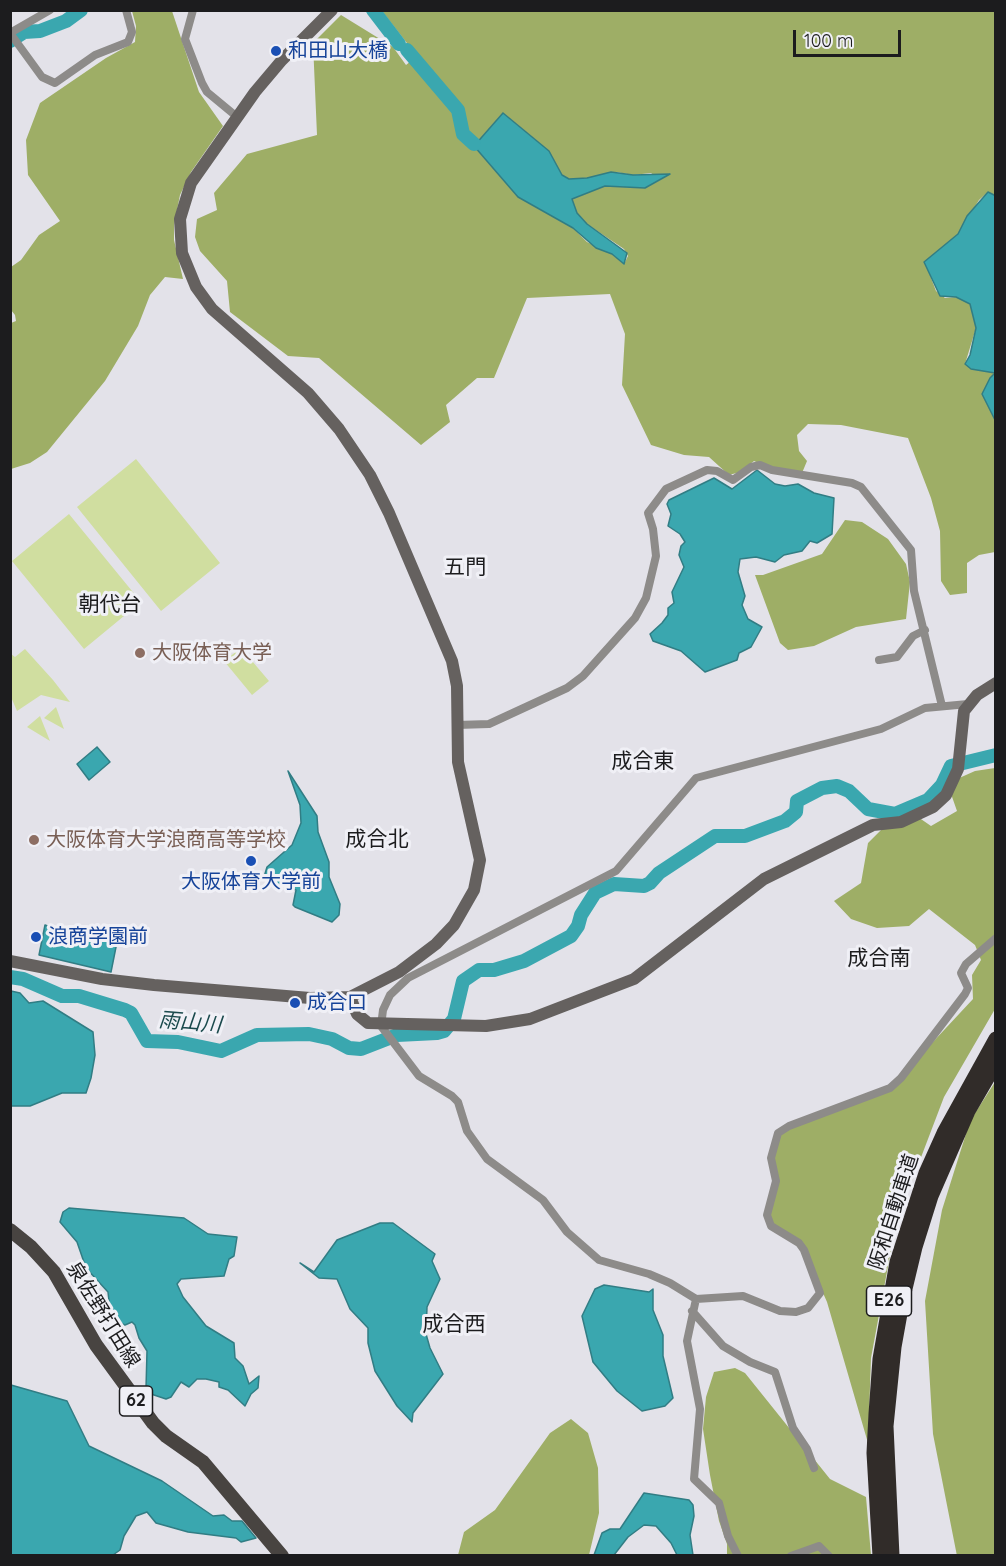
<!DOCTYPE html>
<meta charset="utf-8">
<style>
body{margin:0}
#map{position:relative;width:1006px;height:1566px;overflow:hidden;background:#e3e2e9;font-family:Quicksand,sans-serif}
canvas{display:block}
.frame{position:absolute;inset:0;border:12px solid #1c1c1e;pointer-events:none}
.scale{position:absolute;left:793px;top:30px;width:108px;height:27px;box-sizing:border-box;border:3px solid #1c1c1e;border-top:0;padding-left:8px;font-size:18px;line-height:21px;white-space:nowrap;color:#1c1c1e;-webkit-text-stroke:4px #f0f0f6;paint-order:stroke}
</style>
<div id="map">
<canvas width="1006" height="1566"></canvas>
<div class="frame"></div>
<div class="scale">100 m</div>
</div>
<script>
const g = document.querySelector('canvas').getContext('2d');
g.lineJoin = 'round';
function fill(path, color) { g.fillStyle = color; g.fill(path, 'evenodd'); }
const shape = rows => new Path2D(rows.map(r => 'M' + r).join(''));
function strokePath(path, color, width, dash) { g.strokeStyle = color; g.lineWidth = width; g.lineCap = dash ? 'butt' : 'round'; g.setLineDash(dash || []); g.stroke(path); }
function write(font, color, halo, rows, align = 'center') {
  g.font = font + ' Quicksand,"Noto Sans JP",sans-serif'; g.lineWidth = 6; g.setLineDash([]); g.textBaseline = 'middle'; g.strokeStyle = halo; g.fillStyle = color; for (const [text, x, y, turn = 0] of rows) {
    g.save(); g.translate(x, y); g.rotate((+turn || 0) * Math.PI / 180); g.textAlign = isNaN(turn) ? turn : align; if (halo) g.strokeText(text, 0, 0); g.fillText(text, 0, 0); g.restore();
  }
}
const green = shape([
 [136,459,220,563,161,611,77,507],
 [69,514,141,602,84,649,12,561],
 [241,648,269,681,252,695,224,661],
 [25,649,53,680,70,702,41,695,17,711,11,697,11,654,15,657],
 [56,707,64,729,44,718],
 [40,716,50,741,27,727]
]);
const forest = shape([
 [132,11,172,11,199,92,223,126,191,172,180,195,174,225,174,240,183,279,165,277,150,295,138,326,105,381,47,452,30,463,11,469,11,323,16,321,15,315,11,310,11,267,21,260,39,235,60,221,28,175,26,140,40,103,106,58,135,42,136,26],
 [382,11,995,11,995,196,988,192,979,200,958,234,925,262,936,291,945,298,956,297,970,304,976,328,965,364,995,373,982,394,995,420,995,552,979,555,967,563,967,593,950,595,941,581,940,531,931,498,908,438,841,425,808,424,797,435,799,451,807,461,802,473,772,469,754,461,740,472,729,475,709,457,684,455,651,445,622,385,625,334,610,294,527,298,494,378,477,378,446,405,450,422,421,445,319,358,288,356,230,312,227,281,200,251,195,237,197,219,217,210,214,193,247,154,317,135,313,43,341,15,393,47,406,65,417,56],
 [503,113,549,151,562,175,569,179,577,180,616,172,633,175,651,173,660,180,645,188,605,186,572,199,577,213,587,224,624,249,628,256,624,264,612,254,587,242,573,228,518,197,474,146],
 [845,520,862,522,888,539,906,564,910,582,906,619,856,627,814,646,788,650,780,643,755,575,763,575,822,554],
 [995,768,995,1009,944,1097,896,1223,871,1358,868,1443,827,1302,804,1250,771,1226,767,1215,776,1181,771,1158,778,1133,890,1088,973,999,972,975,981,960,975,945,929,909,909,926,877,928,851,919,834,901,861,883,868,843,882,829,918,817,931,826,957,811,950,791,957,779,975,771],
 [995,1082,995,1555,957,1556,933,1434,925,1301,942,1210,970,1121],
 [735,1368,745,1373,830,1479,866,1497,871,1555,727,1555,727,1544,719,1521,710,1475,703,1429,706,1397,714,1372],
 [571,1419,588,1433,598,1468,599,1513,589,1555,458,1555,464,1532,495,1510,550,1433]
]);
const water = shape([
 [503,113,549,151,562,175,569,179,587,178,611,172,633,175,670,174,645,188,605,186,572,199,577,213,587,224,627,253,624,264,612,254,596,248,573,228,518,197,474,146,503,113],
 [988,192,996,196,995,420,982,394,990,378,995,373,971,369,965,364,970,355,976,328,970,304,956,297,940,296,924,262,958,234,967,216,988,192],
 [757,470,775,484,785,486,798,484,814,493,834,498,832,534,817,543,810,541,802,551,784,555,775,562,756,557,740,559,738,572,745,596,742,605,748,619,762,627,751,647,739,653,737,660,705,672,681,651,653,641,650,634,662,623,668,615,668,608,674,603,672,592,684,567,679,555,681,546,685,542,680,534,668,526,671,514,667,504,669,500,714,478,732,489,757,470],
 [97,747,110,762,89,780,77,764,97,747],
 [288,771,317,816,318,832,329,862,329,877,340,904,339,915,332,922,295,907,293,905,296,890,269,881,264,877,267,867,292,845,301,823,300,805,288,771],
 [45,925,82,939,84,934,117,942,111,972,39,955,45,925],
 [11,991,20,993,29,1003,43,1001,93,1032,95,1055,91,1078,86,1093,62,1093,30,1106,11,1106,11,991],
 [69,1208,184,1218,208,1234,237,1237,234,1256,229,1259,224,1276,181,1279,177,1284,183,1297,206,1326,234,1343,235,1358,243,1366,249,1384,259,1376,258,1388,251,1394,245,1406,228,1390,219,1387,219,1382,206,1379,197,1379,189,1387,181,1382,171,1397,166,1399,151,1394,146,1388,147,1351,139,1338,135,1325,132,1322,125,1325,111,1319,108,1292,86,1268,77,1242,60,1222,63,1212,69,1208],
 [380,1223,393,1223,435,1254,432,1261,440,1279,427,1307,426,1334,430,1348,443,1374,413,1413,412,1422,397,1406,375,1371,368,1343,368,1328,350,1309,337,1279,319,1278,300,1263,314,1272,337,1240,380,1223],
 [604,1285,649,1292,653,1289,653,1310,663,1335,663,1356,673,1398,665,1406,642,1411,617,1391,593,1362,582,1316,595,1289,604,1285],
 [11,1385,67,1401,89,1446,162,1481,213,1516,224,1515,232,1521,242,1521,256,1538,241,1542,236,1538,188,1532,156,1523,147,1512,136,1516,124,1536,120,1550,113,1555,11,1555,11,1385],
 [644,1493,689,1500,693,1505,694,1516,690,1535,693,1555,677,1555,671,1543,656,1526,644,1525,628,1537,614,1555,594,1555,602,1533,610,1529,620,1529,644,1493]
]);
const river = shape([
 [373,10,399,44],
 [10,41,24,32,40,31,66,21,81,10],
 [407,50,458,110,463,134,474,144],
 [10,977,23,979,62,996,79,996,125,1010,131,1013,147,1041,178,1042,221,1051,257,1035,309,1034,332,1039,349,1048,361,1049,397,1035,437,1033,444,1031,454,1019,463,981,479,970,494,970,524,961,571,936,578,926,581,915,595,893,614,884,644,886,650,883,659,873,715,836,745,836,785,821,796,812,797,801,822,788,837,786,849,791,868,809,895,814,928,800,942,785,951,766,996,755]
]);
const street = shape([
 [193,10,185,39,202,83,207,92,236,116],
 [10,33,42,77,55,83,95,55,128,42,132,32,126,10],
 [10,33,50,10],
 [879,660,897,657,913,636,925,630],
 [968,704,925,708,881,729,696,778,616,871,408,978,390,995,383,1010,381,1026,419,1076,452,1096,458,1102,467,1131,487,1159,543,1200,567,1232,599,1260,649,1274,670,1283,696,1299,743,1296,780,1311,796,1312,808,1308,820,1293,804,1250,799,1243,771,1226,767,1215,776,1181,771,1158,778,1133,789,1126,890,1088,901,1078,965,994,968,988,961,973,966,964,996,938],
 [457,725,489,724,567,688,583,676,635,618,646,598,656,556,653,529,648,513,666,489,707,470,717,471,733,480,751,467,760,465,772,470,852,483,861,487,911,550,914,591,942,706],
 [696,1299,687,1341,700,1409,694,1479,719,1503,728,1536,738,1556],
 [692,1311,723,1346,750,1362,775,1372,793,1428,807,1449,814,1468],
 [791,1556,819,1546,829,1556]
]);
const secondary = shape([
 [10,961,102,979,154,985,310,998,350,997,399,972,436,944,454,925,474,890,480,860,458,762,457,686,452,661,389,513,370,475,339,429,308,393,212,309,196,287,182,253,180,219,191,183,255,92,282,60,332,10],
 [350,997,357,1014,368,1023,486,1026,530,1019,634,979,764,879,873,825,901,822,933,807,946,795,958,769,964,711,977,695,996,683]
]);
const primary = shape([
 [10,1230,31,1247,54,1272,96,1345,153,1423,166,1436,203,1462,282,1556]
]);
const highway = shape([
 [880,1556,874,1453,876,1414,880,1359,897,1262,926,1173,944,1133,996,1039],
 [892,1556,886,1426,894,1347,903,1297,915,1247,931,1196,968,1111,996,1063]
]);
const markers = [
 [276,51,6,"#1a4fb4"],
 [140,653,6,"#8d6e63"],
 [34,840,6,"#8d6e63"],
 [251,861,6,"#1a4fb4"],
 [36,937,6,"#1a4fb4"],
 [295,1003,6,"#1a4fb4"]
];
const shields = [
 [889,1301,45],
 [136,1401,33]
];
const shieldNames = [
 ["E26",889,1301],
 ["62",136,1401]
];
const transitNames = [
 ["和田山大橋",288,51],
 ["大阪体育大学前",251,882,"center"],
 ["浪商学園前",48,937],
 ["成合口",307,1003]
];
const educationNames = [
 ["大阪体育大学",152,653],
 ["大阪体育大学浪商高等学校",46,840]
];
const streetNames = [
 ["阪和自動車道",894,1212,-72],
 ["泉佐野打田線",103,1315,58]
];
const neighbourhoodNames = [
 ["五門",465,568],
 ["朝代台",110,605],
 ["成合東",643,762],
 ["成合北",377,840],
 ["成合南",879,959],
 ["成合西",454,1325]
];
const waterNames = [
 ["雨山川",190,1023,5]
];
fill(green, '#d0dea0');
fill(forest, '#9eae66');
fill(water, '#3aa7af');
strokePath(water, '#317d84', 1.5);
strokePath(river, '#3aa7af', 14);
strokePath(street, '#8d8b89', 8);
strokePath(secondary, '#65615f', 12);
strokePath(primary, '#484441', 14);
strokePath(highway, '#312c29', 15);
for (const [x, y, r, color] of markers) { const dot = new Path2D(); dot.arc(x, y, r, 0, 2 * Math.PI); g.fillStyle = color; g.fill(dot); strokePath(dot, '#f0f0f6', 2); }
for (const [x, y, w] of shields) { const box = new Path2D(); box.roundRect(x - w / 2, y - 15, w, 30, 4.5); g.fillStyle = '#f0f0f6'; g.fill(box); strokePath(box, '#1c1c1e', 1.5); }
write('bold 18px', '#1c1c1e', null, shieldNames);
write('20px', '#164399', '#f0f0f6', transitNames, 'left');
write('20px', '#785e54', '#f0f0f6', educationNames, 'left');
write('20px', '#1c1c1e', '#f0f0f6', streetNames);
write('21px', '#1c1c1e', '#f0f0f6', neighbourhoodNames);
write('italic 21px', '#1b4a4d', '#f0f0f6', waterNames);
</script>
